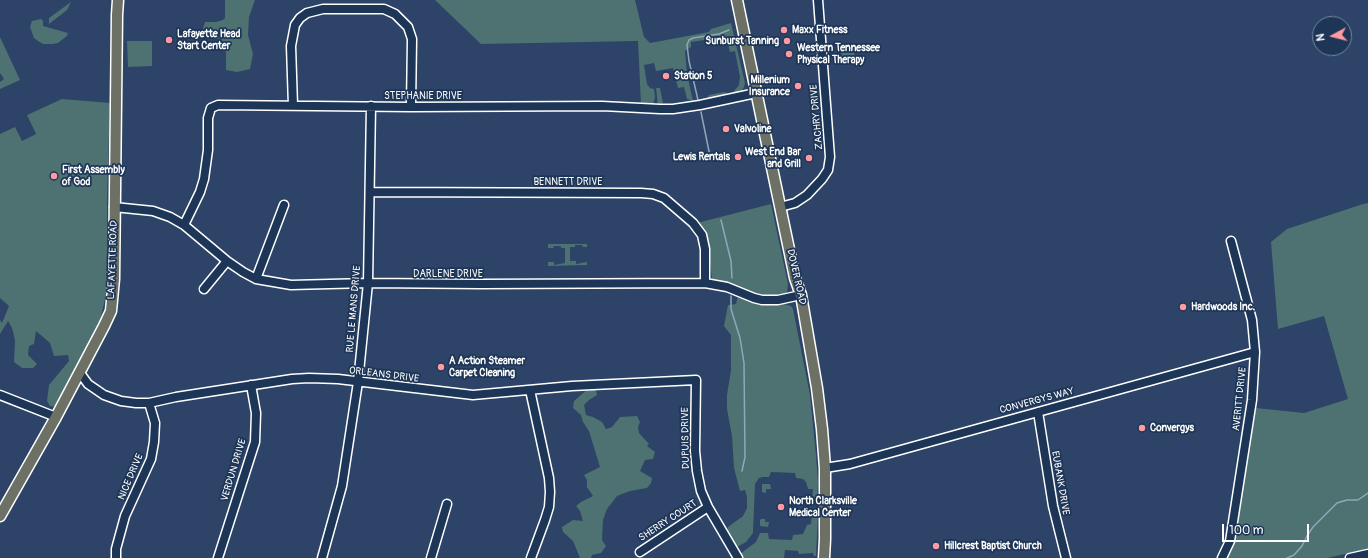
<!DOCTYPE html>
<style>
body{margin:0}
#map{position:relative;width:1368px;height:558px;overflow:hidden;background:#2d4367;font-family:Pangolin,sans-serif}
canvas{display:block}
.north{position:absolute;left:1312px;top:16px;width:40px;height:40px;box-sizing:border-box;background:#1d3557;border:1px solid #77869a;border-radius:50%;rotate:263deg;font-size:11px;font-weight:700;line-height:16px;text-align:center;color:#fff}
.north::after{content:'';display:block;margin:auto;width:14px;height:18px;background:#ff9aa2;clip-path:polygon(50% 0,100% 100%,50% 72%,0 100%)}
.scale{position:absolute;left:1222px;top:524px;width:87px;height:18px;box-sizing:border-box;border:2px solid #fff;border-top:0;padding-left:5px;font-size:12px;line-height:14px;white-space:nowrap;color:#fff;-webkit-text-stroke:3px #1d3557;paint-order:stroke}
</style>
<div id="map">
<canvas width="1368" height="558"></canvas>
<div class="north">N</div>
<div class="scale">100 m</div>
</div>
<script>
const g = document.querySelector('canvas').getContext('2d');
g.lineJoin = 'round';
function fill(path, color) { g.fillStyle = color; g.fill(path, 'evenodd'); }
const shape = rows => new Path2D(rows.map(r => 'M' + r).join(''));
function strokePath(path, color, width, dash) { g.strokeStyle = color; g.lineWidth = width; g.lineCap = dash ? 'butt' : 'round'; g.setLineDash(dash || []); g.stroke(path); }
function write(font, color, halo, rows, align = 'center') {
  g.font = font + ' Pangolin,sans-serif'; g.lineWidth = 3.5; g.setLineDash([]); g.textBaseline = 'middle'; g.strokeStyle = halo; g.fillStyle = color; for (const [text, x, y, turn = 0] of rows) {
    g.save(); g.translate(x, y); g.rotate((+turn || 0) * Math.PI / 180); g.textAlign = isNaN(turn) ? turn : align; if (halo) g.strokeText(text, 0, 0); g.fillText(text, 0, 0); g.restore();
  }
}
const green = shape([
 [225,0,255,0,249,17,248,35,253,54,250,69,237,72,226,70,226,52,221,39,206,38,201,35,205,22,216,22,223,20,225,18],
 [435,0,635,0,644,37,650,43,709,32,711,29,731,23,745,83,744,87,740,93,734,94,734,91,739,85,740,77,735,51,730,52,727,40,722,41,718,38,691,42,691,47,685,51,687,74,693,101,687,99,684,87,678,88,673,68,656,71,654,63,644,65,647,84,650,88,654,89,655,97,653,105,641,105,638,41,481,44],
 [71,2,67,10,49,24,49,18],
 [41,19,43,21,43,26,68,33,67,36,58,43,53,44,43,44,38,41,34,38,30,27,32,21],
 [0,37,20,80,0,89,0,82,4,79,0,73],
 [127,41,152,41,152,66,128,67],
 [853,46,855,58,842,60,841,48],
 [656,88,660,88,663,103,658,106],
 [725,92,727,94,726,97,709,100,707,99,709,95],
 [62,99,110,103,107,197,107,247,109,270,108,285,100,321,90,345,57,407,50,406,47,401,49,385,69,361,68,355,54,356,50,343,36,331,34,344,29,346,28,355,37,364,33,368,22,368,14,362,15,340,12,328,8,321,0,334,0,320,2,323,9,306,0,298,0,134,15,127,22,141,36,134,27,115],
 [1368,203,1368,549,1327,558,1228,558,1232,548,1256,408,1304,413,1348,399,1324,316,1278,329,1271,242,1287,229,1363,204],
 [771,204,788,284,787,292,780,296,757,295,734,285,712,279,708,242,697,223],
 [548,244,587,244,587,265,548,266],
 [575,245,582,245,583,247,587,247,587,262,576,264,576,261,570,261,570,247,575,247],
 [554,246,561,246,561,248,565,248,565,263,554,265,554,262,548,262,548,248,553,248],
 [738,296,758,303,784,304,791,306,793,309,810,395,816,455,818,482,817,502,815,503,808,503,807,502,808,500,812,500,813,489,808,489,806,482,803,479,796,478,795,473,771,472,769,477,763,477,759,478,755,484,753,533,746,542,737,547,727,531,728,527,743,516,747,508,747,497,745,490,740,491,734,468,732,436,727,409,727,395,731,370,731,335,724,326,728,305,736,304],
 [595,387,597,395,589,400,584,405,586,415,593,417,602,422,606,429,612,427,620,417,637,416,640,422,638,427,639,433,649,444,647,446,655,452,653,459,645,460,640,471,652,478,651,483,647,488,630,491,617,496,607,509,603,520,602,540,606,546,601,553,592,555,591,558,580,558,573,541,563,532,562,527,573,520,583,521,580,511,576,506,581,502,593,496,587,487,587,480,584,475,600,467,589,431,583,422,581,415,573,408,574,401,589,388],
 [762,484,770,484,771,489,766,489,766,493,762,492],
 [806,512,815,512,818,514,816,556,814,556,813,553,799,554,798,551,785,550,784,558,742,558,740,554,756,542,760,533,768,533,769,539,792,540,793,535,803,534,807,525,811,524,812,514,807,514],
 [761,519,765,519,765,522,769,522,768,527,760,526,760,520]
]);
const stream = shape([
 [698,100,689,61,687,45,689,40,693,38,719,34,729,30],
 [701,112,711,161],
 [721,220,731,261,732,278],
 [731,296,731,309,740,338,744,363,745,457,742,471],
 [1287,558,1294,555,1302,546,1307,536,1313,527,1337,503,1347,500,1358,500,1368,493]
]);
const minor = shape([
 [293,106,291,46,295,25,300,18,307,13,323,9,384,9,395,14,408,27,412,39,411,107],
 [370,192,641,193,653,194,664,198,693,223,702,235,705,249,705,283],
 [114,207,153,211,170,217,184,225,227,261,243,272,256,279,291,285,368,283,481,284,705,283,727,287,754,298,762,300,778,300,801,295],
 [780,207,795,203,807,195,822,179,828,170,830,157,818,0],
 [184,225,200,192,204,179,208,150,208,118,211,108,218,105,411,107,602,106,660,109,673,109,700,105,756,93],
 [256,279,284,205],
 [204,289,227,261],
 [80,373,88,384,104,395,121,401,136,403,149,403,176,397,292,379,309,378,338,379,473,395,572,386,696,380,695,451,697,471,701,491,708,507,738,558],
 [530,390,549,478,550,492,549,507,545,520,531,558],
 [0,395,56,417],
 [1038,412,1053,506,1066,558],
 [825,468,850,464,1255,352],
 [640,552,708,507],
 [116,558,116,549,125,516,151,459,154,442,155,423,149,403],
 [218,558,255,442,256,413,251,385],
 [322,558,342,486,358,382,368,283,371,106],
 [431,558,447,504],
 [1222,558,1230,541,1252,400,1255,352,1252,320,1231,241],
 [1350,558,1368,554]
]);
const major = shape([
 [737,0,795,278,801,295,817,388,822,429,825,468,825,539,824,558],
 [0,516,56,417,104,326,111,311,114,279,117,15,118,0]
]);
const markers = [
 [784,30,4,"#ff9aa2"],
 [169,40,4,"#ff9aa2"],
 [787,41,4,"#ff9aa2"],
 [789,54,4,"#ff9aa2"],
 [666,76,4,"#ff9aa2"],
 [798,86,4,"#ff9aa2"],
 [726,129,4,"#ff9aa2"],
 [738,157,4,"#ff9aa2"],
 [809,158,4,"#ff9aa2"],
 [54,176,4,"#ff9aa2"],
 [1183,307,4,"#ff9aa2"],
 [441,367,4,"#ff9aa2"],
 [1142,428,4,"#ff9aa2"],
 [781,507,4,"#ff9aa2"],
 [936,546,4,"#ff9aa2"]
];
const poiNames = [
 ["Maxx Fitness",792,30],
 ["Lafayette Head",177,34],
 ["Start Center",177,46],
 ["Sunburst Tanning",779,41,"right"],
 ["Western Tennessee",797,48],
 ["Physical Therapy",797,60],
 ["Station 5",674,76],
 ["Millenium",790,80,"right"],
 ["Insurance",790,92,"right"],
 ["Valvoline",734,129],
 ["West End Bar",801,152,"right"],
 ["and Grill",801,164,"right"],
 ["Lewis Rentals",730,157,"right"],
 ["First Assembly",62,170],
 ["of God",62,182],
 ["Hardwoods Inc.",1191,307],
 ["A Action Steamer",449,361],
 ["Carpet Cleaning",449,373],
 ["Convergys",1150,428],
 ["North Clarksville",789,501],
 ["Medical Center",789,513],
 ["Hillcrest Baptist Church",944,546]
];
const streetNames = [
 ["STEPHANIE DRIVE",423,96],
 ["ZACHRY DRIVE",817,117,-95],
 ["BENNETT DRIVE",568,182],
 ["LAFAYETTE ROAD",113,260,-88],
 ["DARLENE DRIVE",448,274],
 ["DOVER ROAD",796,277,77],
 ["RUE LE MANS DRIVE",354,309,-85],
 ["ORLEANS DRIVE",384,375,7],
 ["AVERITT DRIVE",1240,399,-84],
 ["CONVERGYS WAY",1037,401,-15],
 ["DUPUIS DRIVE",686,438,-91],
 ["VERDUN DRIVE",234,470,-73],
 ["NICE DRIVE",131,477,-67],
 ["EUBANK DRIVE",1060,483,80],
 ["SHERRY COURT",668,521,-33]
];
fill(green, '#4e7172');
strokePath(stream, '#8fa8b9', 1.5);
strokePath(minor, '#fff', 11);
strokePath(major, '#fff', 13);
strokePath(minor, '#1d3557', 8);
strokePath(major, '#6c7065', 10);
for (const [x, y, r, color] of markers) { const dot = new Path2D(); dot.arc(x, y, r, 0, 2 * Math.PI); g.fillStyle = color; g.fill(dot); strokePath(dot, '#1d3557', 1.5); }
write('bold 10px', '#fff', '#1d3557', poiNames, 'left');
write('10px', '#fff', '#1d3557', streetNames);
</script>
